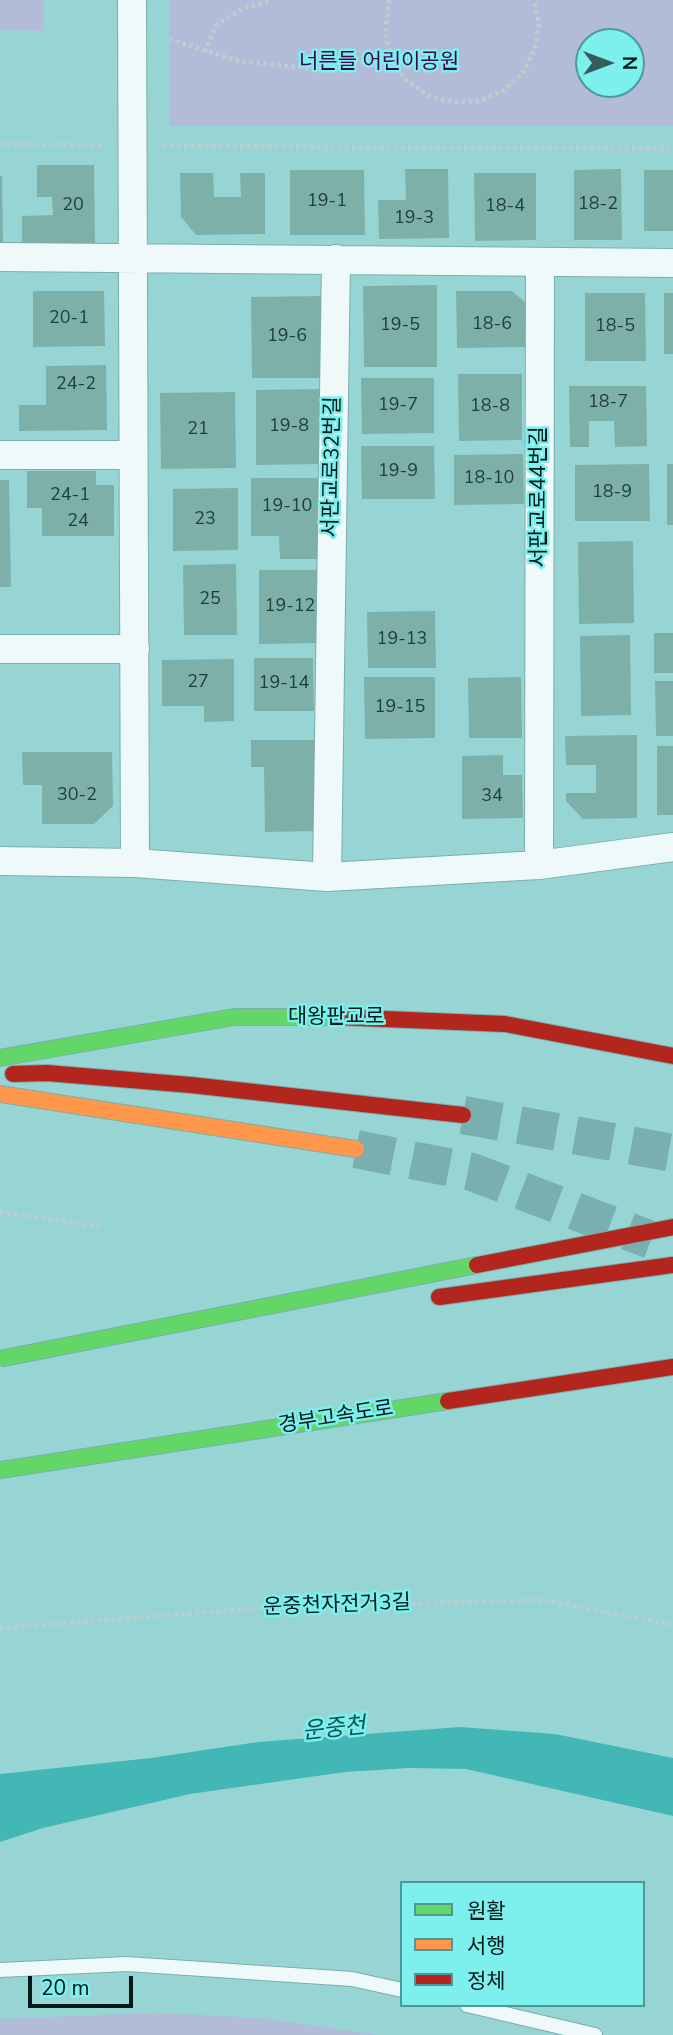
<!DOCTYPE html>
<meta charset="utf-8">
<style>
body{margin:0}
#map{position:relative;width:673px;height:2035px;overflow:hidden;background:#97d5d4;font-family:"Nunito Sans","Noto Sans KR",sans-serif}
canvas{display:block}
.legend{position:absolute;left:400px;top:1881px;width:245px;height:126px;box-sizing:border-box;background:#7defed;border:2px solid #4b9998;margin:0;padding:9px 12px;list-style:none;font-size:21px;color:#011918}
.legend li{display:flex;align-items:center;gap:14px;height:35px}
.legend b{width:35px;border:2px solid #4b9998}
.north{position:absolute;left:575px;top:28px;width:70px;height:70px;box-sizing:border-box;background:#7defed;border:2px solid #4b9998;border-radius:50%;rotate:90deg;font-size:19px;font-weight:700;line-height:28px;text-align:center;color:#011918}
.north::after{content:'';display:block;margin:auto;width:24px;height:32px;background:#365b5a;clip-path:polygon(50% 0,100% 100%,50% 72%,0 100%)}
.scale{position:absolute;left:28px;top:1976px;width:105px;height:32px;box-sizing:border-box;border:4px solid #011918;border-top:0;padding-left:9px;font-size:21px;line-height:24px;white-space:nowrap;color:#011918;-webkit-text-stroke:5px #7defed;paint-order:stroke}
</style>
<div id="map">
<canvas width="673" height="2035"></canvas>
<ul class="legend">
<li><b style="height:9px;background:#63d668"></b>원활</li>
<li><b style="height:9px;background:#ff974d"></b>서행</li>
<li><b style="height:9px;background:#b3261e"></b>정체</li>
</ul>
<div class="north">N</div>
<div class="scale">20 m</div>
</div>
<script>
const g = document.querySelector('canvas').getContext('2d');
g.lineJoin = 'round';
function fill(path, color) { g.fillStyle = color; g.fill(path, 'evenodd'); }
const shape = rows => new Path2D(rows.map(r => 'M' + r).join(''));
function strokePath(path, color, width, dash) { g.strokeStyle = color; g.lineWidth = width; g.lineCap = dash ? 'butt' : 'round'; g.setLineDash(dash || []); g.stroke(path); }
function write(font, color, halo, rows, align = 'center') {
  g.font = font + ' "Nunito Sans","Noto Sans KR",sans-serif'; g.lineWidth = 5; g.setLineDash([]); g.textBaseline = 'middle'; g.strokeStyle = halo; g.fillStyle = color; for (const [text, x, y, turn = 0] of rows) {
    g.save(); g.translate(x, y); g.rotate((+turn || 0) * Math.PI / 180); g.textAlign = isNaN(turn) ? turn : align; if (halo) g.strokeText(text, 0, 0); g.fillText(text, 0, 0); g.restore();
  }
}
const green = shape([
 [0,0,44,0,44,31,0,30],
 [169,0,673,0,673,126,170,126],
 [631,42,631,84,589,84,589,42],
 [157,2013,261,2018,377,2035,0,2035,0,2019]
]);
const water = shape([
 [460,1727,555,1734,673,1758,673,1816,466,1769,409,1768,345,1772,190,1794,43,1828,0,1842,0,1774,151,1758,258,1742]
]);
const building = shape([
 [37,165,94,165,95,243,22,244,22,216,53,215,52,197,37,197],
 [405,169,448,169,449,238,379,239,378,200,406,200],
 [621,169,622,240,574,240,574,170],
 [290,170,364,170,365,235,290,235],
 [644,170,673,170,673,231,644,231],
 [180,173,213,173,214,197,241,197,240,173,265,173,265,234,196,235,181,217],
 [474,173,536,173,536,240,475,241],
 [0,176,2,176,3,244,0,244],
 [437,285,437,367,364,367,363,286],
 [33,291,104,291,105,346,33,347],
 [456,291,512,291,527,304,527,347,457,348],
 [585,293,645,293,646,361,585,361],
 [664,293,673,293,673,354,664,354],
 [322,296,323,378,252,378,251,297],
 [106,365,107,430,19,431,19,405,46,405,46,366],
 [458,374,522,374,522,440,459,441],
 [361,378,434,378,434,433,362,434],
 [569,386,646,386,647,446,615,447,614,421,589,421,589,447,570,447],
 [321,389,321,464,256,465,256,390],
 [235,392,236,468,161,469,160,393],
 [361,446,434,446,435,499,362,499],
 [523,454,524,504,454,505,454,455],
 [649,464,650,521,575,521,575,465],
 [667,464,673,464,673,525,667,525],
 [27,471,96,471,96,485,114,485,114,536,42,536,42,508,27,508],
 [251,478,323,478,323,559,280,559,279,536,251,536],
 [0,480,9,480,11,587,0,587],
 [238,488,238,550,173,551,173,489],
 [633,541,634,623,579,624,578,542],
 [236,564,237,635,184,635,183,565],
 [259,570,320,570,321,643,259,644],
 [435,611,436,668,368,668,367,612],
 [654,633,673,633,673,673,654,673],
 [630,635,631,715,581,716,580,636],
 [254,658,313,658,314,711,254,711],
 [234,659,234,721,204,722,204,706,162,706,162,660],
 [364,677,435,677,435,738,365,739],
 [521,677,522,738,469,738,468,678],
 [655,681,673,681,673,736,656,736],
 [637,735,637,818,583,819,566,801,566,793,596,793,596,765,566,765,565,736],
 [251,740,317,740,318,831,265,832,264,767,251,767],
 [657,746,673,746,673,815,657,815],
 [22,752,112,752,113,806,94,824,42,824,42,785,23,785],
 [503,755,503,775,522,775,523,818,462,819,462,756]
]);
const primaryTunnel = shape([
 [463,1115,673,1153],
 [356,1149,472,1172,651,1240]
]);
const path = shape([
 [389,0,385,34,391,58,406,80,427,95,452,102,479,101,503,91,523,73,535,49,539,23,534,0],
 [169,39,239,61,323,70,391,58],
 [205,52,216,25,242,9,271,0],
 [0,144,102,145],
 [163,146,673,149],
 [0,1212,102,1227],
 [0,1628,262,1608,544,1600,673,1625]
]);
const lane = shape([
 [0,1970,127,1964,352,1979,402,1990],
 [467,2005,595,2035]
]);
const street = shape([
 [132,0,135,863],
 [0,257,673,263],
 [0,455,133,455],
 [0,649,135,649],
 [0,861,135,863,327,877,539,865,673,847],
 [539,865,540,262],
 [327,877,336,259]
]);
const fast = shape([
 [0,1058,234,1017,336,1017],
 [4,1358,477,1265],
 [0,1470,448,1401]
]);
const slow = shape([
 [0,1094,356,1149]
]);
const jam = shape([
 [336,1017,505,1024,673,1056],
 [13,1074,47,1073,191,1085,463,1115],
 [477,1265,673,1227],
 [439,1297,673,1265],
 [448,1401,673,1367]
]);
const numberNames = [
 ["19-1",327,202],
 ["18-2",598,205],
 ["20",73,206],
 ["18-4",505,207],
 ["19-3",414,219],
 ["20-1",69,319],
 ["18-6",492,325],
 ["19-5",400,326],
 ["18-5",615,327],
 ["19-6",287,337],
 ["24-2",76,385],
 ["18-7",608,403],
 ["19-7",398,406],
 ["18-8",490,407],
 ["19-8",289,427],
 ["21",198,430],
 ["19-9",398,472],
 ["18-10",489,479],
 ["18-9",612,493],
 ["24-1",70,496],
 ["19-10",287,507],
 ["23",205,520],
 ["24",78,522],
 ["25",210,600],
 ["19-12",290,607],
 ["19-13",402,640],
 ["27",198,683],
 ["19-14",284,684],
 ["19-15",400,708],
 ["30-2",77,796],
 ["34",492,797]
];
const parkNames = [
 ["너른들 어린이공원",379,63]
];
const streetNames = [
 ["서판교로32번길",333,467,-89],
 ["서판교로44번길",540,497,-90],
 ["대왕판교로",336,1018],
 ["경부고속도로",336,1418,-9],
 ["운중천자전거3길",337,1606,-2]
];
const waterNames = [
 ["운중천",334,1730,-6]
];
fill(green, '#b2bbd7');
fill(water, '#42b7b5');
fill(building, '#7eb0aa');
strokePath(primaryTunnel, '#79afae', 38, [38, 19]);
strokePath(lane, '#7baeae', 16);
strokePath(street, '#7baeae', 30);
strokePath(fast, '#7baeae', 18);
strokePath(slow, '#7baeae', 18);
strokePath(jam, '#7baeae', 18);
strokePath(path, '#bbcecd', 4.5, [3.5, 3.5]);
strokePath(lane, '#eff9f9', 14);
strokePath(street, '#eff9f9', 28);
strokePath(fast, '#63d668', 16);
strokePath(slow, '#ff974d', 16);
strokePath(jam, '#b3261e', 16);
write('18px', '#203f3c', null, numberNames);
write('21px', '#400455', '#7defed', parkNames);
write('21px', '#011918', '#7defed', streetNames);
write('italic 23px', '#0b5555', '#7defed', waterNames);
</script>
